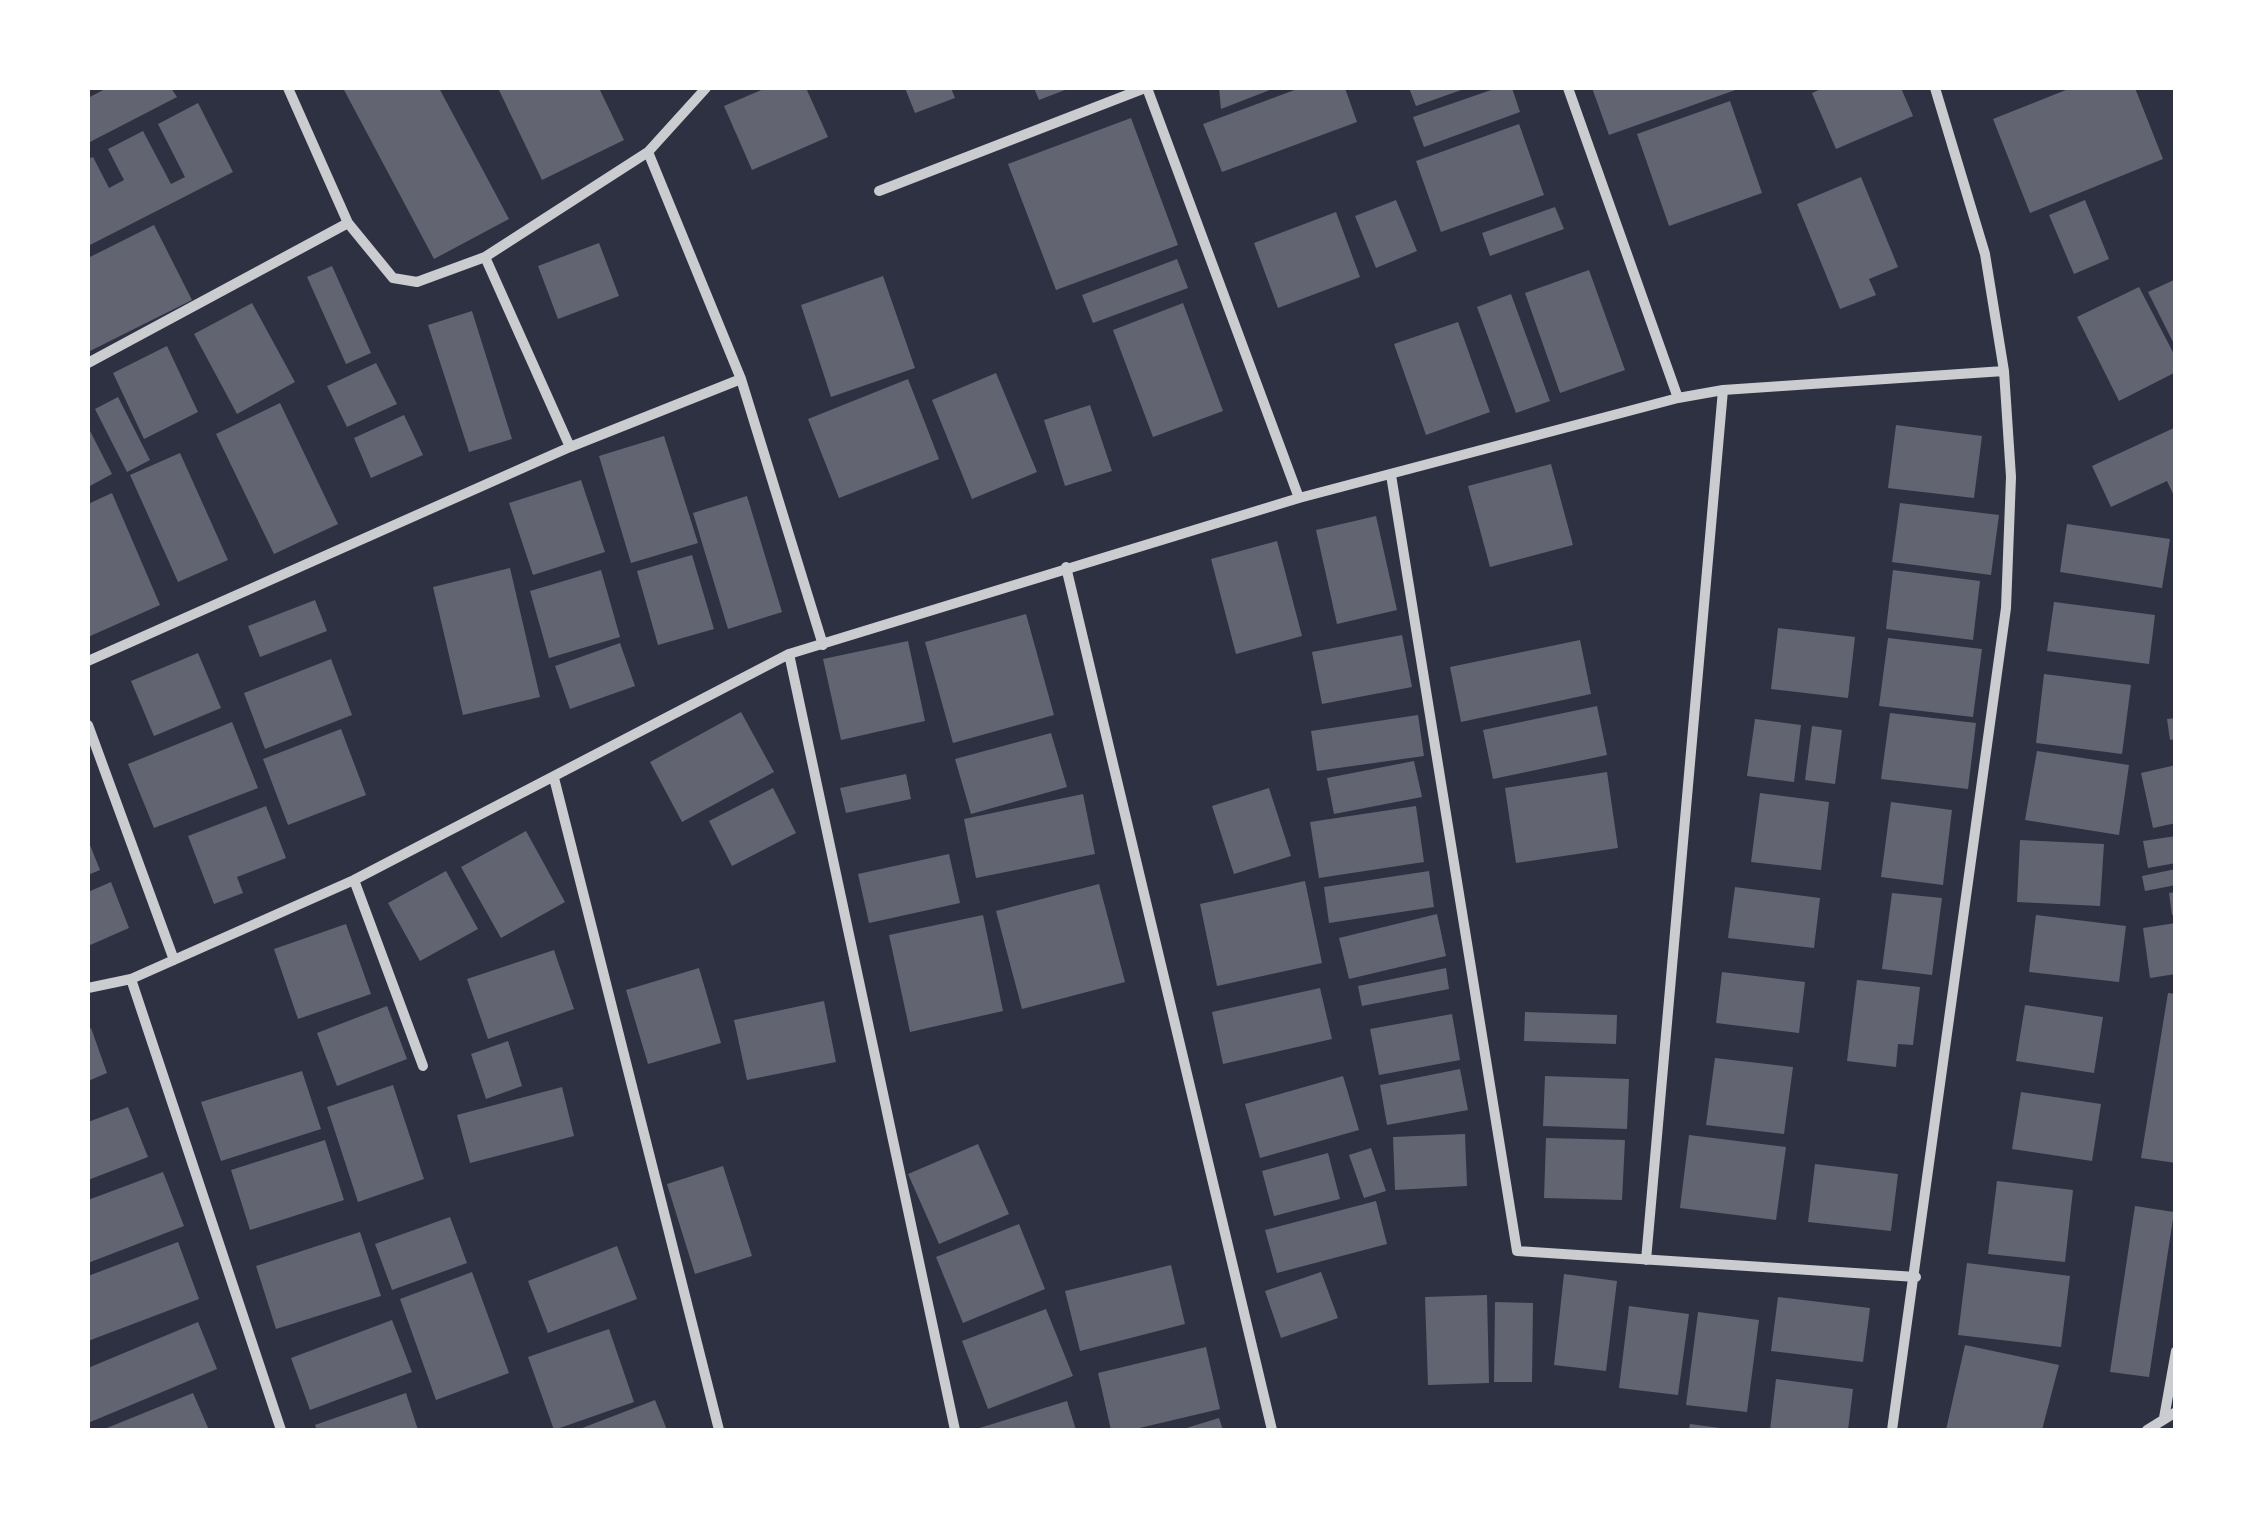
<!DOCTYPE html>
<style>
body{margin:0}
#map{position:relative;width:2263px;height:1518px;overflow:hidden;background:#2d3142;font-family:Raleway,sans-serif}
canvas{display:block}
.frame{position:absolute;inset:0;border:90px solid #fff;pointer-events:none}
</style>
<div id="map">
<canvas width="2263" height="1518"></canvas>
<div class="frame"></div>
</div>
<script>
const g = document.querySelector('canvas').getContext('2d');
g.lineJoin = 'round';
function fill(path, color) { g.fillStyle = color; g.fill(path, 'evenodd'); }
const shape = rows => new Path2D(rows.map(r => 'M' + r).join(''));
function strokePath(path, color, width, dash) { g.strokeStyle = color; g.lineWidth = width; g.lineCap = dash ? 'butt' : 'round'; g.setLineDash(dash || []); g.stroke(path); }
const building = shape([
 [107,88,171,88,177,97,88,143,88,98],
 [343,88,439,88,509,219,434,259],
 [498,88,599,88,624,140,542,180],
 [766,88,806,88,828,137,752,170,724,106],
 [905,88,951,88,955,98,915,113],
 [1034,88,1070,88,1039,100],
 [1219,88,1275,88,1221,109],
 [1300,88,1345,88,1357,122,1222,172,1203,124],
 [1409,88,1467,88,1416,106],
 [1497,88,1512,88,1520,112,1424,147,1413,117],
 [1592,88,1741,88,1609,135],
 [1823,88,1901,88,1913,116,1836,149,1812,93],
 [2071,88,2135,88,2163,159,2030,213,1993,119],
 [1730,101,1762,193,1669,226,1637,134],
 [198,103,233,172,88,246,88,159,93,157,109,188,124,180,108,149,143,131,171,184,185,177,158,124],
 [1131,118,1178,245,1056,290,1008,164],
 [1519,124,1544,195,1441,232,1416,161],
 [1861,177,1898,267,1869,279,1876,295,1840,309,1797,204],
 [1396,200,1417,251,1376,268,1355,216],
 [2085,200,2109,259,2074,274,2049,215],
 [1555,207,1564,229,1490,256,1482,233],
 [1336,212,1360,277,1278,308,1254,243],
 [154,225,192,300,88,352,88,258],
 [599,243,619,296,558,319,538,266],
 [1177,259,1188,288,1093,323,1082,295],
 [332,266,371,353,346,364,307,277],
 [1589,270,1625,370,1560,393,1525,293],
 [883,276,915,368,831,397,801,305],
 [2176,279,2176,348,2148,292],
 [2139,287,2176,358,2176,372,2119,401,2077,317],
 [1511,294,1550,401,1516,413,1477,307],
 [252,303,295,382,237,414,194,334],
 [1183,303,1223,411,1153,437,1113,330],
 [472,311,512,439,469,452,428,325],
 [1458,322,1490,412,1426,435,1394,344],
 [167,346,198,412,144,439,113,373],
 [376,363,397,404,347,427,327,386],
 [996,373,1037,472,972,499,932,400],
 [908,379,939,459,839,498,808,419],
 [118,397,150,460,127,472,95,409],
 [280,403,338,524,274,554,216,434],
 [1090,405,1112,471,1065,486,1044,420],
 [404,415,423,455,371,478,354,438],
 [1896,425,1982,436,1974,498,1888,488],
 [88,427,112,474,88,487],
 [2176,427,2176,500,2167,481,2111,507,2092,466],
 [664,436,698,543,631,563,599,456],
 [180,453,228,560,178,582,130,475],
 [1551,464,1573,545,1490,567,1468,486],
 [581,480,605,552,533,575,509,503],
 [112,493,160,605,88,637,88,504],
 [747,496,782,612,728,629,693,513],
 [1900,503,1999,515,1991,575,1892,562],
 [1376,516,1397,610,1337,624,1316,530],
 [2067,524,2170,539,2162,588,2060,572],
 [1277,541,1302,636,1236,654,1211,559],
 [692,555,714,629,658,645,637,571],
 [510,568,540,697,463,715,433,587],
 [601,570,620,637,549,658,530,591],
 [1893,570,1980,581,1973,640,1886,629],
 [315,600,327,631,260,657,248,626],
 [2054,602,2155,615,2149,664,2047,651],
 [1026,614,1054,715,953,743,925,642],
 [1778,628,1855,637,1848,698,1771,689],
 [1402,635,1412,687,1322,704,1312,652],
 [1888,638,1982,649,1973,717,1879,706],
 [1580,640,1591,694,1461,722,1450,667],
 [908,641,925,721,841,740,823,659],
 [620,643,635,686,570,709,555,666],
 [198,653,221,708,154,736,131,681],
 [331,659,352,715,265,749,244,693],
 [2044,674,2131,685,2122,754,2036,743],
 [1597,706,1607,755,1493,779,1483,730],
 [741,712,774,772,682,822,650,762],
 [1890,713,1976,723,1968,789,1881,779],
 [1418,715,1424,756,1317,771,1311,731],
 [2176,718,2176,739,2170,740,2167,719],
 [1755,719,1801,725,1794,782,1747,776],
 [232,722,258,788,154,828,128,764],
 [1812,726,1842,730,1835,784,1805,780],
 [341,729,366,795,288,825,263,759],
 [1051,733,1067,787,971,814,955,759],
 [2037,751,2129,765,2119,835,2025,820],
 [1414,761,1422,797,1334,814,1327,778],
 [2176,765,2176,823,2153,828,2141,773],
 [1607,772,1618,848,1516,863,1505,788],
 [906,774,911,799,846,813,840,788],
 [773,788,796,833,732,866,709,821],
 [1269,788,1291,856,1234,874,1212,806],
 [1760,793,1829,802,1821,870,1751,862],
 [1083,794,1095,854,976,878,964,819],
 [1891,802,1952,810,1943,885,1881,877],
 [266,806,286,858,237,877,243,893,214,904,188,836],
 [1416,806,1424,862,1319,878,1310,822],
 [526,831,565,902,501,938,461,867],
 [2176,836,2176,863,2148,868,2143,841],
 [88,840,100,870,88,875],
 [2020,840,2104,844,2100,906,2017,902],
 [949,854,960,903,869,923,858,874],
 [2176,869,2176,885,2145,891,2142,876],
 [446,871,478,929,420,961,388,903],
 [1429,871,1434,907,1329,923,1324,887],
 [1305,881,1322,963,1217,986,1200,904],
 [111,882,129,928,88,946,88,892],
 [1099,884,1125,982,1022,1009,996,911],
 [1735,887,1820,898,1814,948,1728,938],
 [2176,892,2176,915,2172,915,2169,893],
 [1892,893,1942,898,1932,975,1882,969],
 [1437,914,1446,956,1349,979,1339,938],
 [983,915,1003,1011,910,1032,889,935],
 [2036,915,2126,926,2119,982,2029,972],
 [2176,923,2176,974,2150,978,2143,928],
 [346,924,371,994,298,1019,274,949],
 [554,950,574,1009,488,1039,467,979],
 [699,968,721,1043,648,1064,626,990],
 [1446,968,1449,989,1362,1006,1358,986],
 [1722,972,1805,982,1799,1033,1716,1023],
 [1857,980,1920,987,1913,1045,1898,1044,1896,1067,1847,1061],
 [1320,988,1332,1039,1223,1064,1212,1012],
 [2168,993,2176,994,2176,1163,2141,1158],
 [824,1001,836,1062,747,1080,734,1020],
 [2025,1005,2103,1017,2094,1073,2016,1061],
 [387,1006,407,1059,337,1086,317,1033],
 [1525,1012,1617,1015,1616,1044,1524,1041],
 [1452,1014,1460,1060,1379,1075,1370,1029],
 [91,1028,107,1073,88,1081,88,1030],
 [508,1041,522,1086,486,1099,471,1054],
 [1715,1058,1793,1067,1784,1134,1706,1125],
 [1460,1069,1468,1110,1387,1125,1380,1085],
 [302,1071,321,1129,221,1161,201,1102],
 [1343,1076,1359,1130,1260,1158,1245,1104],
 [1545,1076,1629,1079,1627,1129,1543,1126],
 [393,1085,424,1179,358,1202,327,1107],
 [562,1087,574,1136,470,1163,457,1115],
 [2021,1092,2101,1104,2092,1161,2012,1149],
 [128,1107,148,1157,88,1180,88,1122],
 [1465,1134,1467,1186,1395,1190,1393,1137],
 [1689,1135,1786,1147,1776,1220,1680,1208],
 [1546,1138,1625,1140,1622,1200,1544,1198],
 [325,1140,344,1200,250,1230,231,1170],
 [978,1144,1009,1214,939,1244,908,1174],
 [1371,1148,1386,1191,1364,1198,1349,1155],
 [1328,1153,1340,1199,1274,1216,1262,1171],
 [1815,1164,1898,1174,1891,1231,1808,1222],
 [723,1166,752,1256,695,1274,667,1184],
 [163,1172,184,1226,88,1263,88,1200],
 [1997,1181,2073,1190,2065,1262,1988,1254],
 [1376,1201,1387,1244,1277,1273,1265,1230],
 [2135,1206,2174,1212,2149,1377,2110,1372],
 [450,1217,467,1263,392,1290,375,1244],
 [1019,1224,1045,1289,963,1323,936,1257],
 [360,1232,381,1296,276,1329,256,1266],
 [178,1242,199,1299,88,1341,88,1276],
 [617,1246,637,1299,548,1333,528,1281],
 [1967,1263,2070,1276,2061,1347,1958,1335],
 [1171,1265,1185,1324,1080,1351,1065,1291],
 [472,1272,509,1373,436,1400,400,1299],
 [1321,1272,1338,1318,1281,1338,1265,1291],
 [1564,1274,1617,1281,1606,1371,1554,1365],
 [1487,1295,1489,1383,1428,1385,1425,1297],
 [1778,1297,1870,1308,1863,1362,1771,1351],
 [1495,1302,1533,1303,1532,1382,1494,1382],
 [1629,1306,1689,1314,1678,1395,1619,1388],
 [1046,1309,1073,1376,988,1409,962,1341],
 [1698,1312,1759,1320,1747,1412,1686,1405],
 [392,1320,412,1372,310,1410,291,1358],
 [198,1322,217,1369,88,1423,88,1368],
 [609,1329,634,1402,554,1430,528,1357],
 [1965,1345,2059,1365,2042,1430,1946,1430],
 [1206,1347,1220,1409,1131,1430,1111,1430,1098,1373],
 [1776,1379,1853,1389,1848,1430,1770,1430],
 [193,1393,209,1430,102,1430],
 [406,1393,418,1430,317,1430,315,1425],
 [655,1400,667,1430,577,1430],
 [1067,1401,1076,1430,973,1430],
 [1219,1418,1223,1430,1180,1430],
 [1690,1424,1720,1428,1720,1430,1689,1430]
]);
const minor = shape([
 [288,88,348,223,393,278,417,282,485,257,648,152,706,88],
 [1147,88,1299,498],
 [1568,88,1678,398],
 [648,152,741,379,823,645],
 [879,191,1145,88],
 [485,257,570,447],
 [88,363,348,223],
 [1391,475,1517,1251,1916,1277],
 [1066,567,1272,1430],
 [789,654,955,1430],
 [88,661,570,447,741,379],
 [88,725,174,960],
 [554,778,719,1430],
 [354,880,423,1066],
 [131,979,281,1430],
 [88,988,131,979,354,880,789,654,1299,498,1678,398,1723,390,2004,371],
 [1646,1260,1723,390],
 [2164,1418,2176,1351],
 [1892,1430,2006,608,2011,477,2004,371,1985,254,1935,88],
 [2147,1430,2176,1412]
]);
fill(building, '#626471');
strokePath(minor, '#caccd0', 10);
</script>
